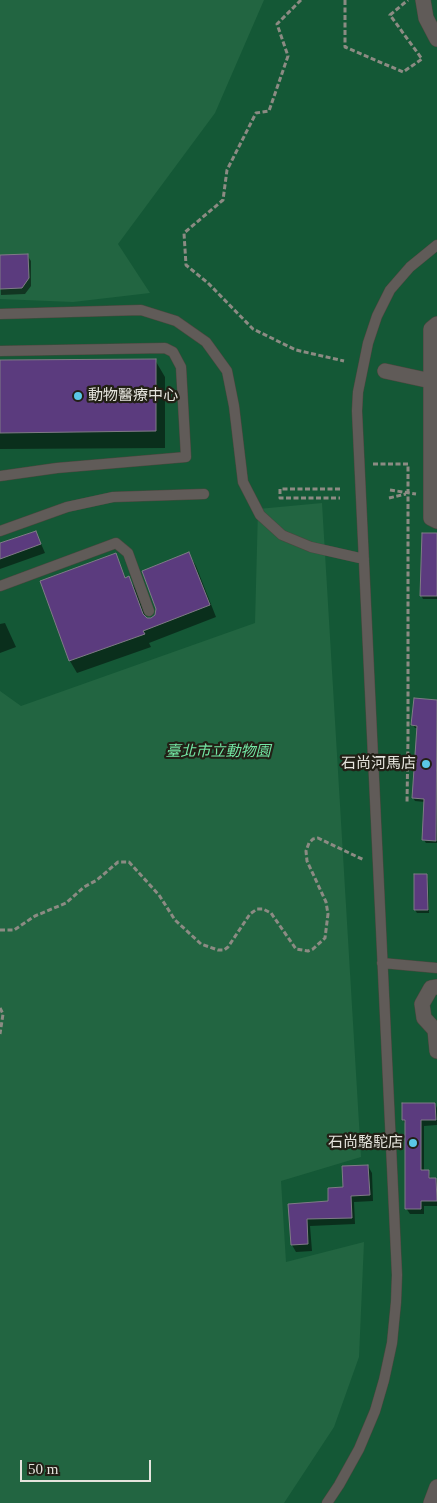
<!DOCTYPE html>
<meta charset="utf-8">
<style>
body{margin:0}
#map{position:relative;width:437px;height:1503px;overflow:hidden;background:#2c2a20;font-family:"Times New Roman",serif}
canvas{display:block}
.scale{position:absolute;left:20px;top:1460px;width:131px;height:22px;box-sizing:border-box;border:2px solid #e5e4dd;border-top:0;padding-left:6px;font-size:15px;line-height:18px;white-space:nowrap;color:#e5e4dd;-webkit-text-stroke:4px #222016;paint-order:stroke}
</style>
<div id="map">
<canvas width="437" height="1503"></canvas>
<div class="scale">50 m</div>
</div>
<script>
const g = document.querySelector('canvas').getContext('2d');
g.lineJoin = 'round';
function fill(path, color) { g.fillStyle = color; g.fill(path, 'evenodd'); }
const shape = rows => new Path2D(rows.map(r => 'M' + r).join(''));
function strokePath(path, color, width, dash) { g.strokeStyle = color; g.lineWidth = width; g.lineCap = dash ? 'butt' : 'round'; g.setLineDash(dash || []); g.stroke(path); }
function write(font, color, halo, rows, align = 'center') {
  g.font = font + ' "Times New Roman","Noto Sans TC",serif'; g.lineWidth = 4.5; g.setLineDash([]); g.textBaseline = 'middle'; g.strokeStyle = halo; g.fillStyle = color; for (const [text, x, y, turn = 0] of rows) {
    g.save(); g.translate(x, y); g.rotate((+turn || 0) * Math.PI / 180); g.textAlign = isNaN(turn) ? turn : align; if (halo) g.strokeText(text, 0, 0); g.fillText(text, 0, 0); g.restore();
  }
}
const green = shape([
 [0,0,437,0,437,1503,0,1503]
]);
const forest = shape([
 [0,0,264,0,215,113,118,244,150,293,73,302,0,299],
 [322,503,361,1157,281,1181,286,1262,364,1242,359,1357,334,1427,284,1503,0,1503,0,691,21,706,255,623,258,509]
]);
const shadow = shape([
 [27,255,31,261,31,286,25,294,1,295,0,256],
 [155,360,165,377,165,448,0,449,0,361],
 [36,532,45,553,0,569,0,544],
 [437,534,437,599,423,599,421,595],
 [189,554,196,566,216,617,149,643,151,647,77,673,70,661,41,581,115,555,126,579,129,578,136,590,146,618,151,619,156,616],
 [5,623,16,647,0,653,0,624],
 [415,699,437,701,437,843,426,843,424,840,425,802,415,801,413,798,418,728,415,728,413,725],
 [426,876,428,879,429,913,417,913,415,910],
 [435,1104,437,1108,437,1125,424,1126,424,1171,428,1171,431,1179,436,1179,437,1181,437,1206,424,1206,424,1214,410,1214,406,1208,406,1125,403,1120],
 [368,1166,372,1173,373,1201,354,1202,355,1224,310,1226,312,1251,296,1252,292,1245,289,1205,330,1202]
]);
const building = shape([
 [28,254,29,278,22,288,0,289,0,255,28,254],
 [156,359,156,431,0,433,0,360,156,359],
 [36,531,41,544,0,559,0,543,36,531],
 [422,533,437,533,437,596,420,596,422,533],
 [189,552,210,605,143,631,145,634,69,661,40,581,116,553,125,578,129,576,143,614,147,618,151,618,155,615,156,609,142,571,189,552],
 [414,698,437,700,436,841,422,840,424,799,412,798,417,726,411,725,414,698],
 [414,874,427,874,428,910,414,910,414,874],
 [402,1103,435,1103,436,1120,421,1120,421,1170,429,1170,429,1178,436,1178,437,1201,421,1201,421,1209,405,1209,405,1120,402,1120,402,1103],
 [368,1165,370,1195,351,1196,352,1218,307,1219,308,1244,291,1245,288,1204,328,1201,328,1188,343,1187,342,1166,368,1165]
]);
const path = shape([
 [301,0,277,24,288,56,269,111,256,113,227,170,223,200,184,233,186,265,208,283,253,329,296,350,344,361],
 [345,0,345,47,403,72,422,59,390,15,408,0],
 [373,464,408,464,408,738,407,804],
 [340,489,280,489,280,498,340,498],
 [390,490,416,494],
 [389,498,406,494],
 [0,930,14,930,35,916,66,903,84,887,97,880,118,862,129,862,159,895,175,920,201,944,218,950,224,950,228,947,250,914,257,909,263,909,271,913,296,949,308,951,313,949,325,938,328,914,326,902,307,861,306,851,309,843,313,839,318,838,364,860],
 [0,1008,3,1014,0,1034]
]);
const lane = shape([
 [0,314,141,310,176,321,206,342,227,371,234,406,243,482,260,515,282,535,311,547,364,559],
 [0,351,165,348,173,352,181,367,186,457,57,468,0,476],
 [0,531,67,507,113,497,204,494],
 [0,586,116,543,128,553,149,611],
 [382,963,437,968],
 [327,1503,339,1485,359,1449,375,1411,384,1380,392,1343,396,1302,397,1275,357,411,358,392,368,343,377,316,390,290,410,267,437,245]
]);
const street = shape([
 [423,0,426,18,437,39],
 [385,371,431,381,431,518,437,521],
 [431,381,431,329,437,324],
 [437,987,431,988,422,1004,424,1018,435,1030,437,1051],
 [431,1503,437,1487]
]);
const markers = [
 [78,396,5,"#5ac8e6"],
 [426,764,5,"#5ac8e6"],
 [413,1143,5,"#5ac8e6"]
];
const poiNames = [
 ["動物醫療中心",88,396,"left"],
 ["石尚河馬店",416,764],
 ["石尚駱駝店",403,1143]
];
const parkNames = [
 ["臺北市立動物園",218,752]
];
fill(green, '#145836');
fill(forest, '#226541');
fill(shadow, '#0007');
fill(building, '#5b3b7e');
strokePath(building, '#7f7b86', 1);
strokePath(lane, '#4a483e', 11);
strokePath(street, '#4a483e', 16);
strokePath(path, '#8c8b83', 3, [5, 2.5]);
strokePath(lane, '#605b58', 10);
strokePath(street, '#605b58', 15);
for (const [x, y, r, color] of markers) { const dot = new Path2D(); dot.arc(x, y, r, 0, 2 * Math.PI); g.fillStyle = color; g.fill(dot); strokePath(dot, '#222016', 2); }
write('15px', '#e5e4dd', '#222016', poiNames, 'right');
write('italic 15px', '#74e8a5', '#222016', parkNames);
</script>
